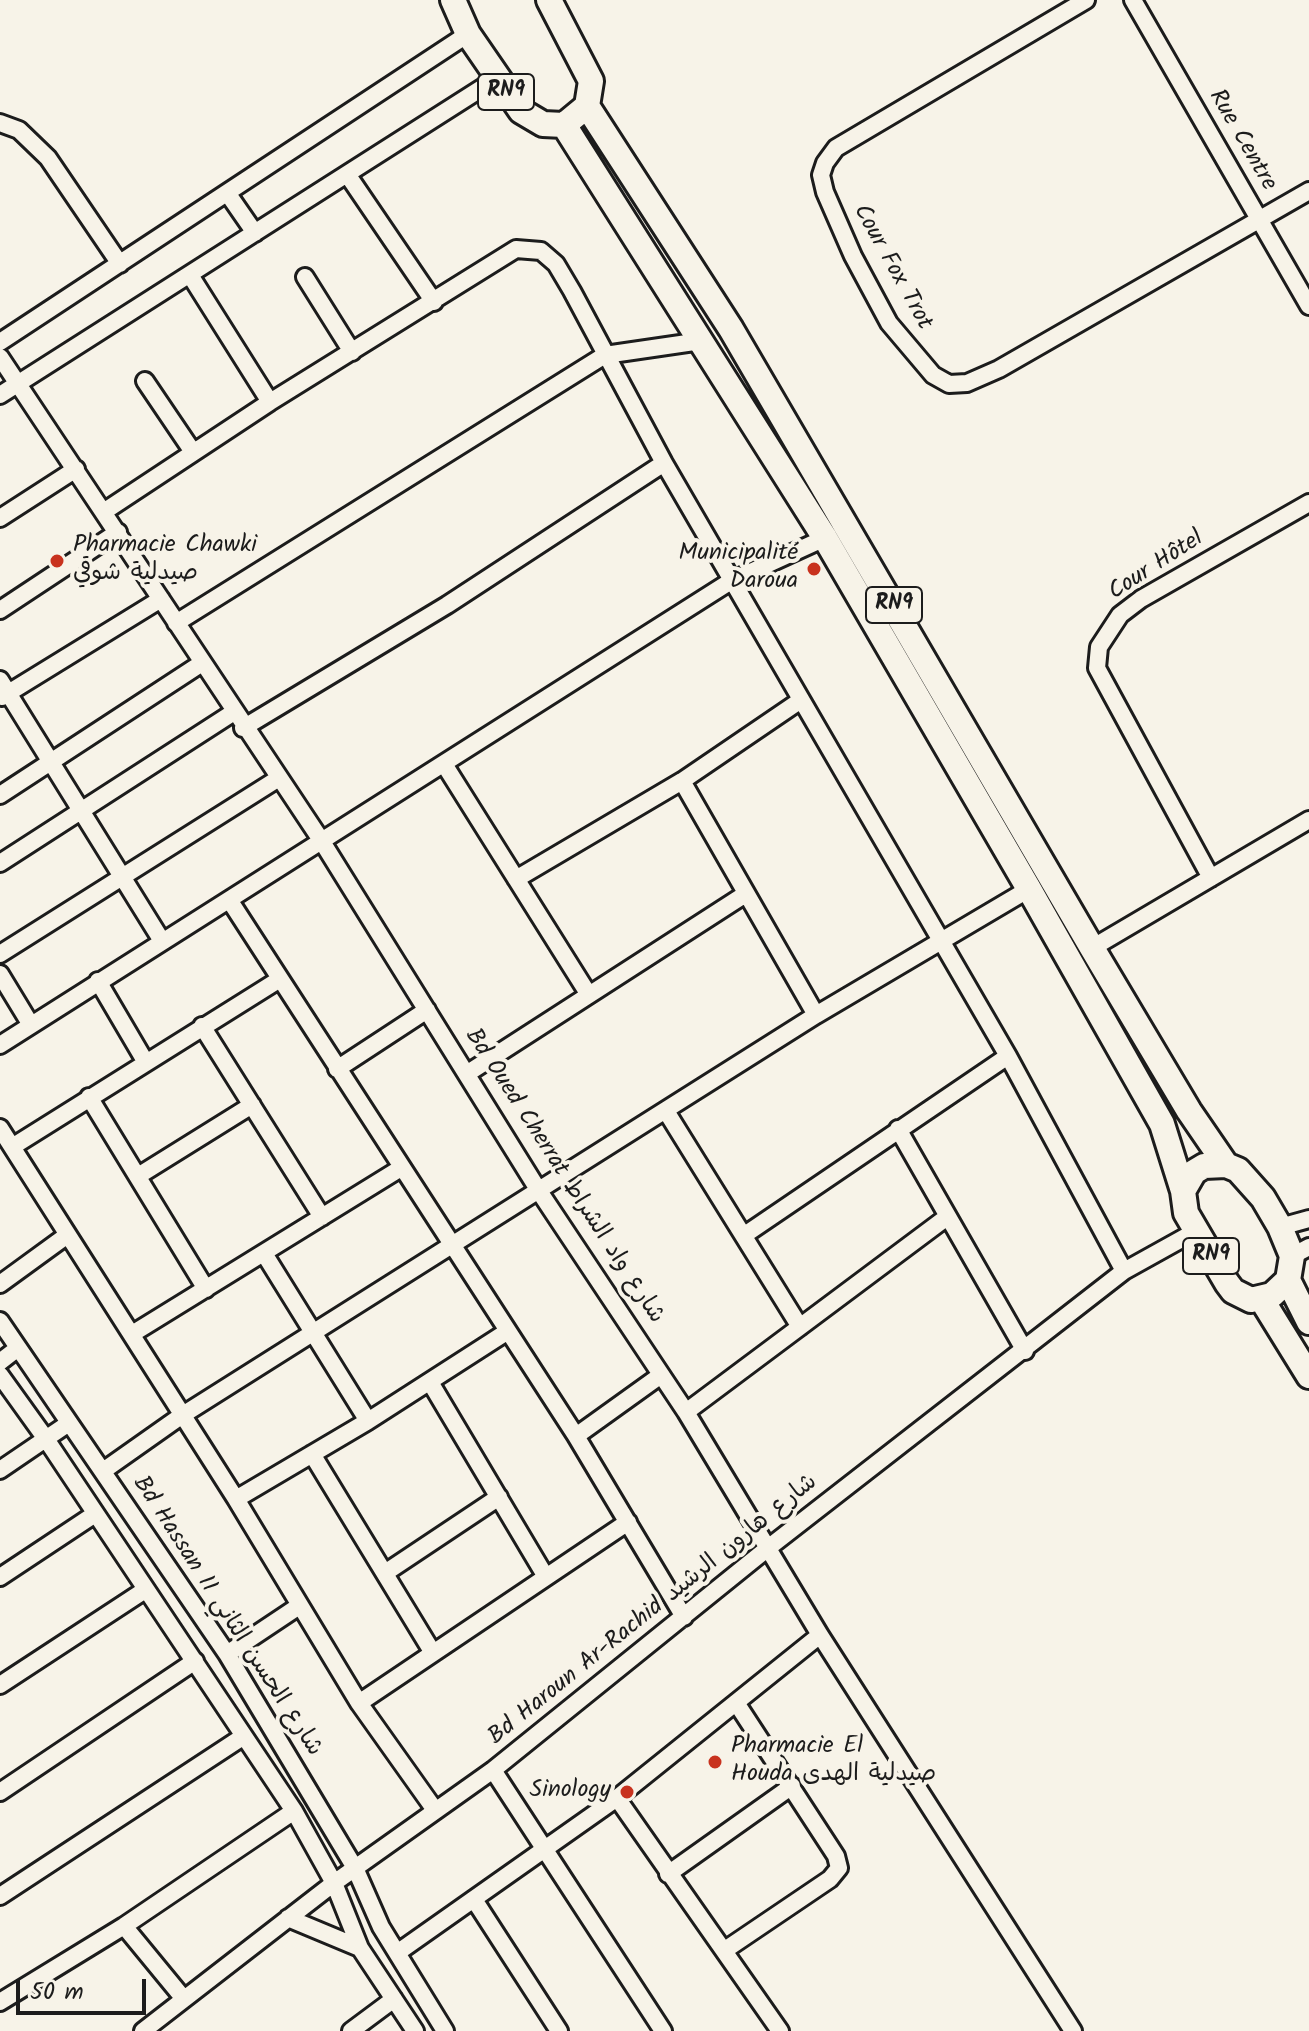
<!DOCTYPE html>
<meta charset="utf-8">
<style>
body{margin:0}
#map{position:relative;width:1309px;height:2031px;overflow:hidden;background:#f7f3e8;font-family:Kalam,sans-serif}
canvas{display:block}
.scale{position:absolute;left:16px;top:1979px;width:130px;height:36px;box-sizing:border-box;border:4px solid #1c1c1c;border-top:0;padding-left:10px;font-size:24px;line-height:28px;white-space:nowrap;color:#1c1c1c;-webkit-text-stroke:6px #f7f3e8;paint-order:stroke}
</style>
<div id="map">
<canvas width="1309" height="2031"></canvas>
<div class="scale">50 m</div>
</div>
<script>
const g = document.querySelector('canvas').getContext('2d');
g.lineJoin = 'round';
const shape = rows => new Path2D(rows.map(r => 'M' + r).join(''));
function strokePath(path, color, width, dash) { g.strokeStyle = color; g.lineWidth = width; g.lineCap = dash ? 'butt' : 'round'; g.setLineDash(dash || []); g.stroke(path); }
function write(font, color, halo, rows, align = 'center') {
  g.font = font + ' Kalam,"Playpen Sans Arabic",sans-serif'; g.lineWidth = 8; g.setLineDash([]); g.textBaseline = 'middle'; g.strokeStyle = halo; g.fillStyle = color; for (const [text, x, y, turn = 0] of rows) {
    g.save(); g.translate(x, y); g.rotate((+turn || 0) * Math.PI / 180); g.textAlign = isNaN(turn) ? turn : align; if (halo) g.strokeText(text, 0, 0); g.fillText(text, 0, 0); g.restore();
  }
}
const minor = shape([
 [1086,0,836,148,825,163,821,175,825,192,853,256,889,323,933,375,949,384,967,383,999,369,1309,191],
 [1133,0,1309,306],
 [0,123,19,130,48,158,120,264],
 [347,174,434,302],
 [228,194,255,233],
 [190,275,270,402],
 [305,277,352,352],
 [0,342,468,34],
 [0,357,321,840,539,1191,686,1412,820,1635,1073,2031],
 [145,381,193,452],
 [0,395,496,79],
 [105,511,270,402,516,249,541,251,556,264,572,291,664,463,1008,1056,1124,1271],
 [0,518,76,469],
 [0,610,118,532],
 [176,623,605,355,701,341],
 [0,680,162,941],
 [2,697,161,599],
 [243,728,447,605,664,463],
 [444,764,589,995],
 [682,781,816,1015],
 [0,795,202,663],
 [0,863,234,712],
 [1211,878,1097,668,1099,647,1120,615,1141,599,1309,503],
 [516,879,682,781,801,700],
 [230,901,576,1436,684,1617],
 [1092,948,1309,820],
 [0,954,279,778],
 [0,974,31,1025],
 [98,981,145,1061],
 [202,1026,322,1217],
 [0,1045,731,581,825,538],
 [337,1069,427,1010],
 [468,1073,744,895],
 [89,1097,206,1289],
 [666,1111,800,1327],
 [0,1128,236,1499,359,1703,435,1810],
 [898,1129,1025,1351],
 [12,1147,280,979],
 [138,1176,252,1105],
 [1280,1227,1309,1219],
 [746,1234,1008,1056],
 [265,1255,368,1421],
 [1292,1256,1309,1247],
 [0,1284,66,1236],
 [0,1321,227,1654,355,1868,381,1927,445,2031],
 [132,1334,401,1168],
 [0,1362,18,1348],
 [0,1375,46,1439,294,1811,334,1883,360,1948,415,2031],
 [430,1382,546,1577],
 [686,1412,947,1217],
 [576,1436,661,1375],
 [312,1454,433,1653],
 [0,1470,69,1423],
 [103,1471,181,1416,816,1015,1029,889],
 [236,1499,368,1421,508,1331],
 [385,1573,499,1497],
 [0,1577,95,1514],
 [227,1654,299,1606],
 [0,1685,145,1590],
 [359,1703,628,1522],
 [493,1770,663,2031],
 [0,1792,195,1661],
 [617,1798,780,2031],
 [668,1874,792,1786],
 [0,1896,244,1736],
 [475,1901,559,2031],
 [288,1918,360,1948],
 [124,1926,184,1999],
 [725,1950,830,1879,839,1868,836,1856,737,1704],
 [397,1953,617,1798,820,1635],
 [0,2002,124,1926,294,1811],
 [143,2031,334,1883,493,1770,768,1548,1124,1271,1196,1231],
 [351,2031,394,1999]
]);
const highway = shape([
 [453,0,468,34,521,111,543,124,564,125,587,106,591,81,549,0],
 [587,106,731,329,1092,948,1189,1111,1226,1165],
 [564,125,825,538,1029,889,1162,1124,1183,1191,1186,1213,1227,1283,1233,1291,1251,1300,1272,1295,1288,1280,1292,1256,1280,1227,1263,1198,1238,1170,1226,1165,1204,1166,1194,1172,1183,1191],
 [1288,1280,1309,1322],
 [1262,1300,1309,1376]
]);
const markers = [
 [57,561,8,"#c8321e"],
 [814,569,8,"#c8321e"],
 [715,1762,8,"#c8321e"],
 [627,1792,8,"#c8321e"]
];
const shields = [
 [506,92,56],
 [894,605,56],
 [1211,1256,56]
];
const shieldNames = [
 ["RN9",506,92],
 ["RN9",894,605],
 ["RN9",1211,1256]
];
const streetNames = [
 ["Rue Centre",1241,141,60],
 ["Cour Fox Trot",891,268,61],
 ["Cour Hôtel",1157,567,-33],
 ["Bd Oued Cherrat شارع واد الشراط",563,1177,57],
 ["Bd Haroun Ar-Rachid شارع هارون الرشيد",654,1611,-39],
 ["Bd Hassan II شارع الحسن الثاني",226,1617,57]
];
const poiNames = [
 ["Pharmacie Chawki",73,547],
 ["صيدلية شوقي",73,575],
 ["Municipalité",798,555,"right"],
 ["Daroua",798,583,"right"],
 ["Pharmacie El",731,1748],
 ["Houda صيدلية الهدى",731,1776],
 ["Sinology",611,1792,"right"]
];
strokePath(minor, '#1c1c1c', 22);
strokePath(highway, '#1c1c1c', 30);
strokePath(minor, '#f7f3e8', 16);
strokePath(highway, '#f7f3e8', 24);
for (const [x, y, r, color] of markers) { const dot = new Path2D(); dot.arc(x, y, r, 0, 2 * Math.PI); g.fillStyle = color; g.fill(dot); strokePath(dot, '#f7f3e8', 3); }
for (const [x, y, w] of shields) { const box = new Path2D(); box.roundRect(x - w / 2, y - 18, w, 36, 6); g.fillStyle = '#f7f3e8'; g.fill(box); strokePath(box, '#1c1c1c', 2); }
write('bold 22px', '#1c1c1c', null, shieldNames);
write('24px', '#1c1c1c', '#f7f3e8', streetNames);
write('24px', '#1c1c1c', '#f7f3e8', poiNames, 'left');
</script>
